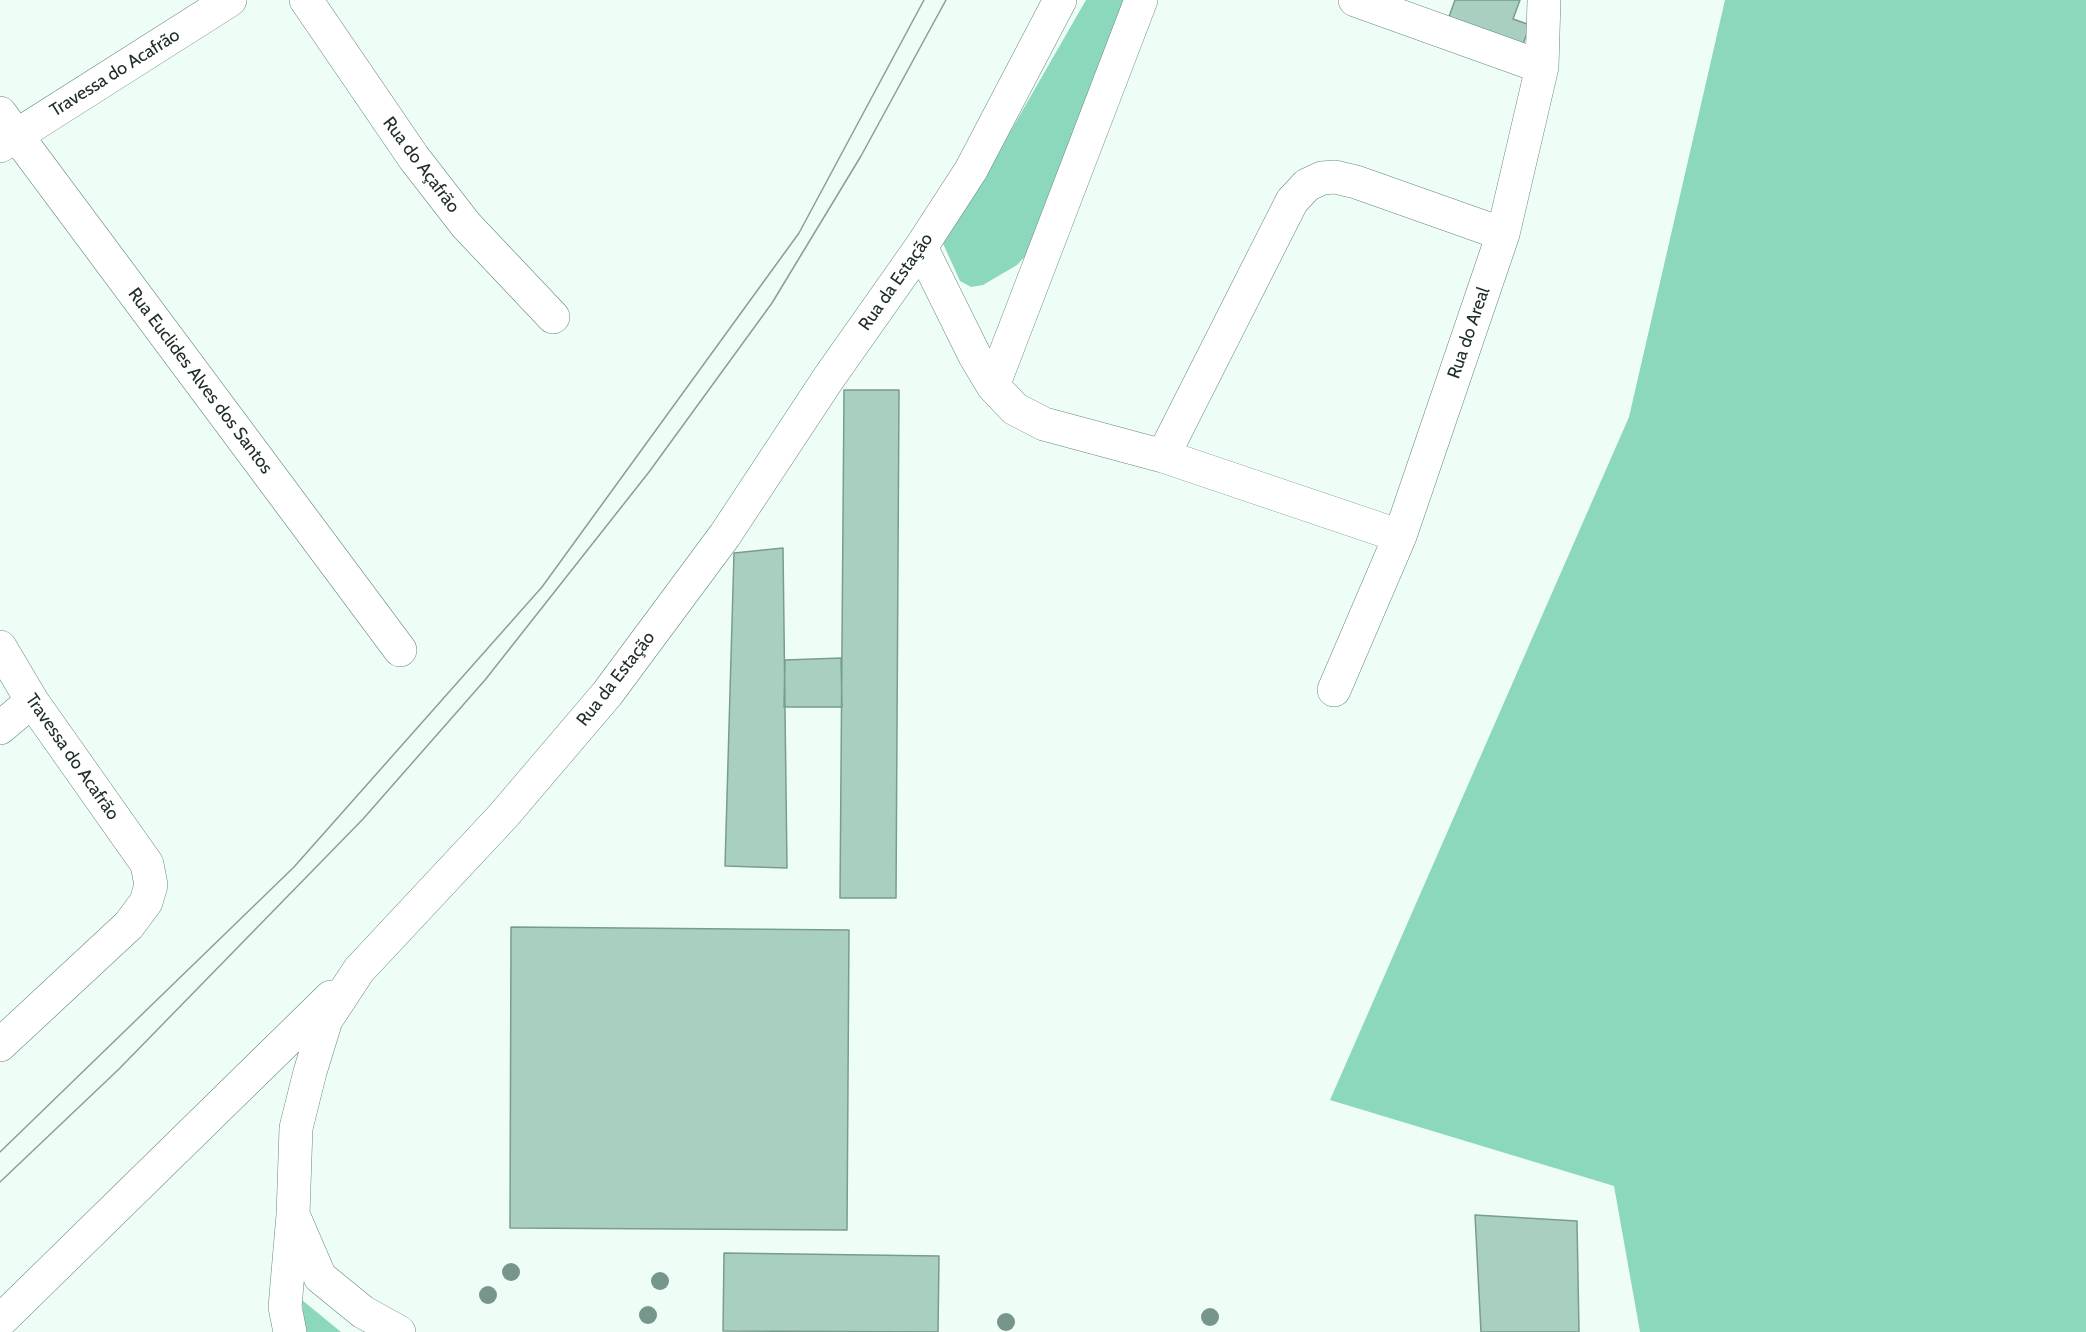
<!DOCTYPE html>
<meta charset="utf-8">
<style>
body{margin:0}
canvas{display:block;background:#eefef7}
</style>
<canvas width="2086" height="1332"></canvas>
<script>
const g = document.querySelector('canvas').getContext('2d');
g.lineJoin = 'round';
function fill(path, color) { g.fillStyle = color; g.fill(path, 'evenodd'); }
const shape = rows => new Path2D(rows.map(r => 'M' + r).join(''));
function strokePath(path, color, width, dash) { g.strokeStyle = color; g.lineWidth = width; g.lineCap = dash ? 'butt' : 'round'; g.setLineDash(dash || []); g.stroke(path); }
function write(font, color, halo, rows, align = 'center') {
  g.font = font + ' Cabin,sans-serif'; g.lineWidth = 6; g.setLineDash([]); g.textBaseline = 'middle'; g.strokeStyle = halo; g.fillStyle = color; for (const [text, x, y, turn = 0] of rows) {
    g.save(); g.translate(x, y); g.rotate((+turn || 0) * Math.PI / 180); g.textAlign = isNaN(turn) ? turn : align; if (halo) g.strokeText(text, 0, 0); g.fillText(text, 0, 0); g.restore();
  }
}
const green = shape([
 [1086,0,1129,0,1035,246,1017,265,983,285,971,287,960,281,941,239,975,193],
 [1725,0,2086,0,2086,1332,1640,1332,1614,1186,1330,1100,1629,417],
 [302,1300,341,1332,305,1332]
]);
const building = shape([
 [1455,0,1520,0,1513,19,1530,25,1519,55,1445,28,1455,0],
 [844,390,899,390,896,898,840,898,844,390],
 [783,548,787,868,725,866,734,553,783,548],
 [841,658,842,707,784,707,785,660,841,658],
 [511,927,849,930,847,1230,510,1228,511,927],
 [1475,1215,1577,1221,1579,1332,1481,1332,1475,1215],
 [724,1253,939,1256,938,1332,723,1331,724,1253]
]);
const street = shape([
 [306,0,414,158,466,225,553,317],
 [1355,0,1542,67],
 [0,113,400,650],
 [0,146,230,0],
 [921,247,975,356,993,386,1015,409,1044,424,1163,456,1400,536],
 [993,386,1141,0],
 [1163,456,1292,201,1307,185,1322,178,1335,177,1356,182,1503,234],
 [0,647,32,701,147,864,151,885,146,902,129,925,0,1045],
 [1334,690,1400,536,1503,234,1542,67,1544,0],
 [0,728,32,701],
 [295,1219,320,1277,363,1312,399,1332],
 [0,1321,331,997],
 [290,1332,285,1307,293,1215,296,1128,310,1072,326,1020,359,970,503,816,607,694,725,535,828,379,921,247,971,170,1060,0]
]);
const tram = shape([
 [0,1152,294,867,542,587,799,233,924,0],
 [0,1182,119,1069,363,819,485,680,649,472,772,303,861,156,946,0]
]);
const trees = [
 [511,1272],
 [660,1281],
 [488,1295],
 [648,1315],
 [1210,1317],
 [1006,1322]
];
const streetNames = [
 ["Travessa do Acafrão",115,73,-32],
 ["Rua do Açafrão",421,165,53],
 ["Rua da Estação",896,282,-55],
 ["Rua do Areal",1469,333,-71],
 ["Rua Euclides Alves dos Santos",200,381,53],
 ["Rua da Estação",616,679,-52],
 ["Travessa do Acafrão",72,757,55]
];
fill(green, '#8bd8bc');
fill(building, '#a9cfc0');
strokePath(building, '#789d8f', 1.5);
strokePath(street, '#64887a', 34);
strokePath(street, '#fff', 33);
strokePath(tram, '#8e9d97', 1.5);
g.fillStyle = '#76968b';
for (const [x, y] of trees) { g.beginPath(); g.arc(x, y, 9, 0, 2 * Math.PI); g.fill(); }
write('18px', '#202f2a', '#fff', streetNames);
</script>
